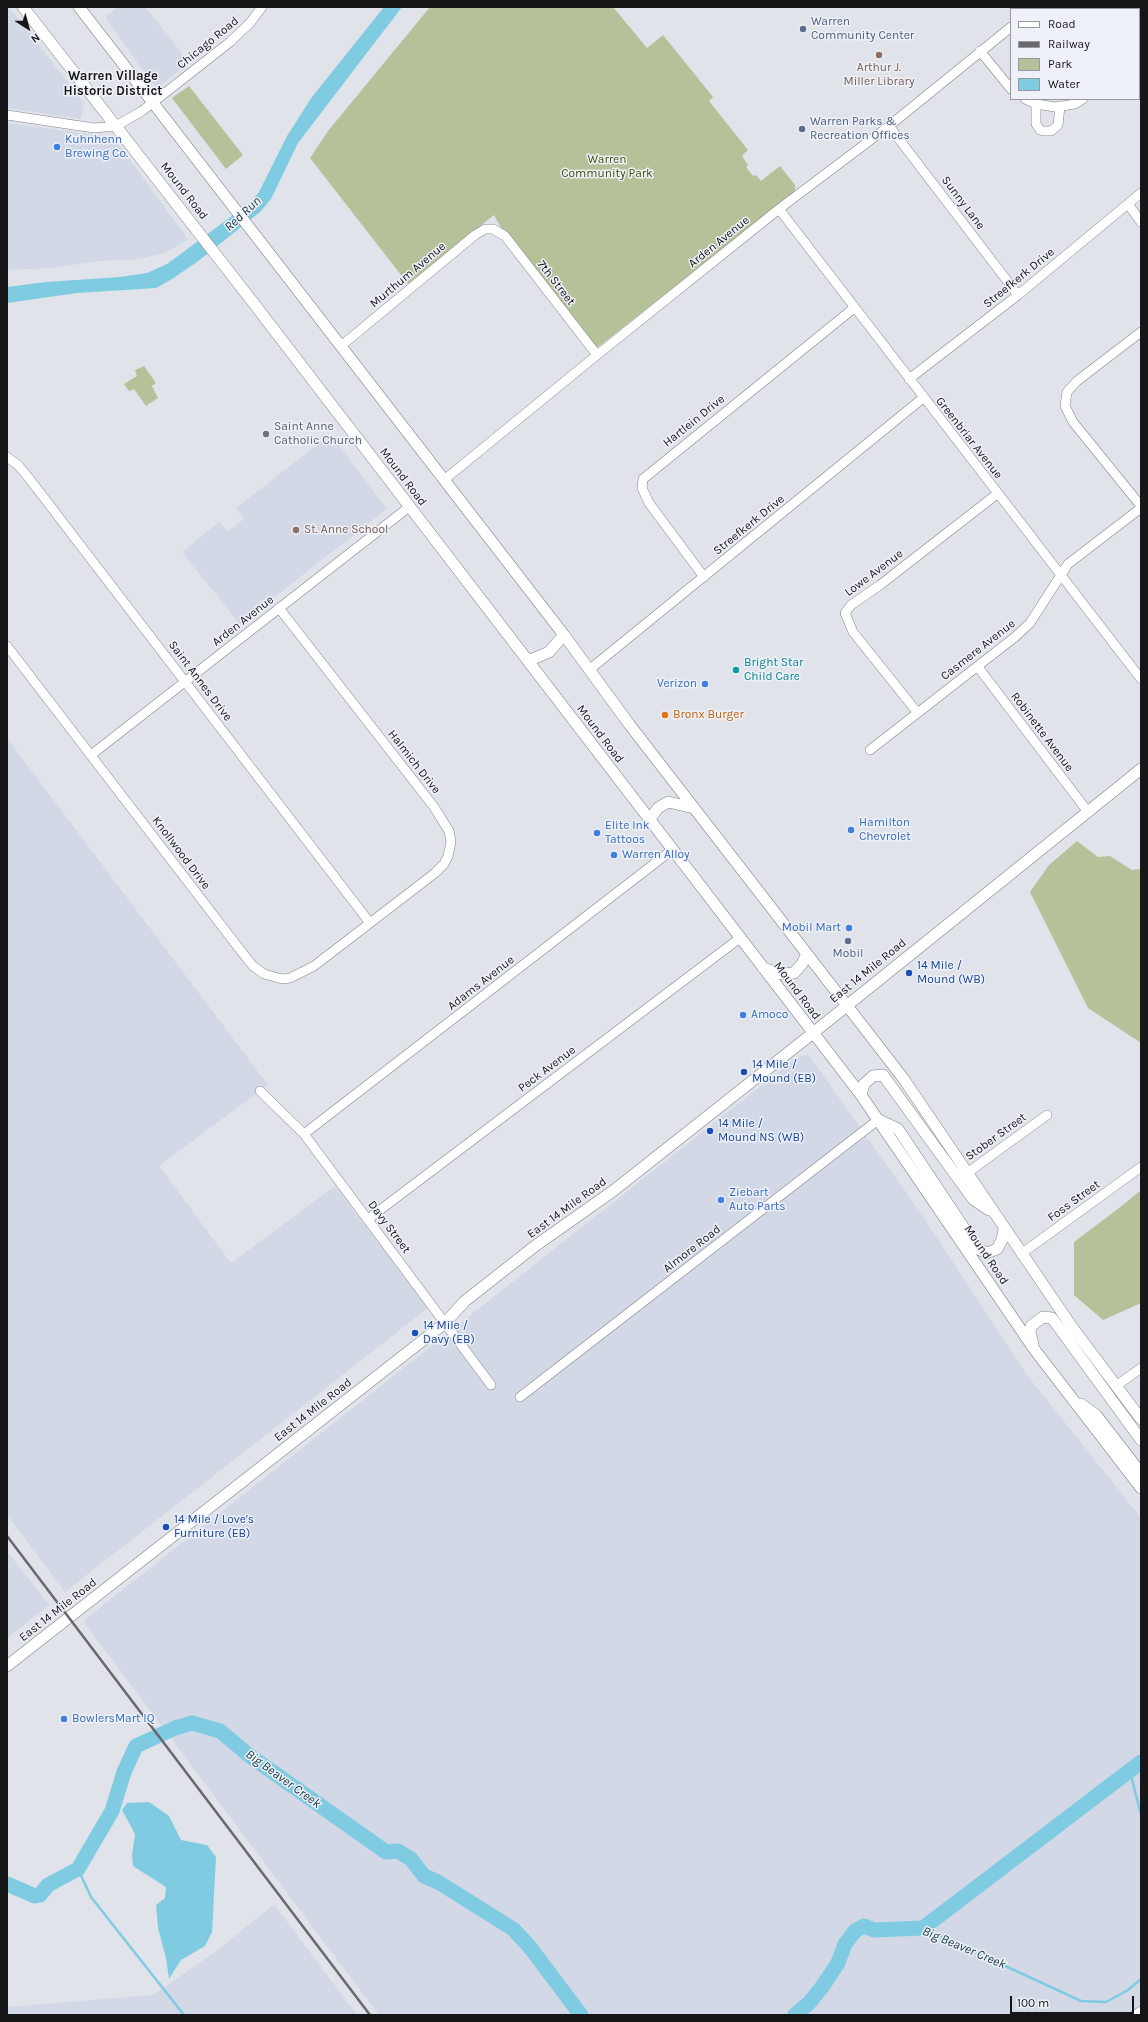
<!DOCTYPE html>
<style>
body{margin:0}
#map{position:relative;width:1148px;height:2022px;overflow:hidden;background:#e1e3ea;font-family:Karla,sans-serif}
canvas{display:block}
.frame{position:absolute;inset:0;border:8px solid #161619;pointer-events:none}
.legend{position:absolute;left:1010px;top:8px;width:130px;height:92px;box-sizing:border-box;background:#eef1f8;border:1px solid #98999f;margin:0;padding:5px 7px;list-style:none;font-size:12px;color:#161619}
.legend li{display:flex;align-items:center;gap:8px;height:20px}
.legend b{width:20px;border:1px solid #98999f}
.north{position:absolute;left:8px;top:8px;width:40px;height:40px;-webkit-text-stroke:3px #eef1f8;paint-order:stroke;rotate:144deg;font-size:11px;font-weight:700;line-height:16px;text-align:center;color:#161619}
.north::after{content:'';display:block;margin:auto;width:14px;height:18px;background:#161619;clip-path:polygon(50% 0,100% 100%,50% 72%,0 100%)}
.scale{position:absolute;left:1010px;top:1996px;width:124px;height:18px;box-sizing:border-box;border:2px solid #161619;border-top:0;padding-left:5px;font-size:12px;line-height:14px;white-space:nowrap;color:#161619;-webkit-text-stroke:3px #eef1f8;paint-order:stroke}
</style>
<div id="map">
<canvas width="1148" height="2022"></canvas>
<div class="frame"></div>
<ul class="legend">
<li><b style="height:5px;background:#fff"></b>Road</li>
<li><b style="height:5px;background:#68686d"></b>Railway</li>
<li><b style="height:11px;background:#b5c299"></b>Park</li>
<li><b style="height:11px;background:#7fcbe2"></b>Water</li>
</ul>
<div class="north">N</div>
<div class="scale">100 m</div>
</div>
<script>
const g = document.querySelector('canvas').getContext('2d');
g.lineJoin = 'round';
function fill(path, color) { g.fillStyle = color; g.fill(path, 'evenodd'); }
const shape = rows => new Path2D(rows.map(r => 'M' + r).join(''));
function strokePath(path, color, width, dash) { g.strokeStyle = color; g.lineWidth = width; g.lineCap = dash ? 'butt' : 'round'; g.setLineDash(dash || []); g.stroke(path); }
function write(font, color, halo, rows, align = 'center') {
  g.font = font + ' Karla,sans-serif'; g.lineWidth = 3; g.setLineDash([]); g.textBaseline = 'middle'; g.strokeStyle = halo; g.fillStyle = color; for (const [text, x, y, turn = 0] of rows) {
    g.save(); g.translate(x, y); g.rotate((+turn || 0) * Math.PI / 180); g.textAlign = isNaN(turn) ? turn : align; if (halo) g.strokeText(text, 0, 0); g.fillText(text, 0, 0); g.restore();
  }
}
const built = shape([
 [7,7,9,7,84,103,81,119,7,108],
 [118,7,145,7,189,62,160,86,153,85,105,17],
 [7,123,103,136,118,143,188,240,165,253,133,260,99,261,53,268,7,270],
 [331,434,387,509,240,624,182,552,219,522,228,531,244,519,236,508],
 [7,738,268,1085,159,1166,231,1263,335,1186,428,1308,65,1592,7,1515],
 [808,1054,918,1209,1027,1375,1141,1518,1141,2015,379,2015,83,1621,795,1059],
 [7,1551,49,1605,7,1638],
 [274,1904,357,2015,7,2015,7,2006,8,2007,153,1995,219,1949]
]);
const green = shape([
 [430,7,613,7,647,48,663,35,713,97,709,101,748,150,742,156,748,165,746,167,753,176,756,175,761,181,780,166,795,185,795,190,793,193,598,347,595,346,504,233,494,215,408,284,310,158,328,131],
 [189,86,243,155,226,169,172,98],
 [144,366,156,383,152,386,158,398,146,406,134,389,129,391,124,384,137,376,135,370],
 [1077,841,1098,857,1110,856,1132,870,1141,869,1141,1043,1088,1008,1030,892,1049,865],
 [1141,1190,1141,1303,1103,1320,1074,1295,1074,1242,1123,1205]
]);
const water = shape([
 [384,7,402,7,298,143,271,199,260,212,197,262,172,279,156,288,77,293,7,303,7,287,46,282,120,277,147,273,167,264,251,202,259,192,287,136,312,97],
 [149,1802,169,1816,181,1840,207,1845,216,1857,212,1932,205,1946,181,1960,169,1979,166,1958,158,1928,156,1905,165,1898,166,1887,133,1866,132,1855,135,1834,122,1810,127,1803]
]);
const stream = shape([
 [1130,1771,1141,1815],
 [78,1869,91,1897,184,2015],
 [923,1928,1081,2001,1106,2002,1128,1990,1141,1979]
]);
const river = shape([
 [7,1884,35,1896,40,1895,48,1885,78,1869,112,1811,124,1772,136,1746,175,1728,192,1723,220,1731,250,1756,386,1852,398,1851,411,1859,424,1876,438,1882,513,1929,529,1946,581,2015],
 [795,2015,809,2003,822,1987,838,1963,845,1944,855,1931,864,1926,874,1930,923,1928,1141,1762]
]);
const minor = shape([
 [1034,9,1037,7],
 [980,51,1011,89],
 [1139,58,1141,57],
 [1025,99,1036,104,1055,107,1075,104,1083,99],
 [1036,104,1036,124,1040,130,1044,131,1051,131,1058,125,1060,107],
 [7,115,94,128,116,126,142,111,230,42,250,23,262,7],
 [889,126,1018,295],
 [1128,204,1141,222],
 [779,209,1141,679],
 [1141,332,1077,381,1067,392,1065,406,1073,422,1141,506],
 [341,346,475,235,485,229,493,229,505,236,597,355],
 [909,379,1018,295,1141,193],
 [7,457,18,465,28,477,370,923],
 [444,480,597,355,779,209,889,126,1011,27],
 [704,577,649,503,642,488,643,479,854,308],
 [7,646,241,951,253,966,264,974,282,979,290,978,314,966,435,873,444,864,448,856,451,842,449,831,434,807,279,608],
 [978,667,1088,812],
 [589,670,923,398],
 [917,712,853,632,845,613,851,605,880,585,997,494],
 [870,750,1015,637,1030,623,1068,564,1141,508],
 [91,755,409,507],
 [260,1091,304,1134,491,1385],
 [304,1134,672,850],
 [963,1176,1047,1115],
 [368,1219,740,938],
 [1021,1254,1141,1167],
 [1116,1386,1141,1368],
 [520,1397,878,1120],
 [1135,2015,1141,2011]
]);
const major = shape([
 [23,7,255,305,861,1095,1034,1349,1141,1488],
 [79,7,564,635,629,724,903,1078,1072,1327,1141,1419],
 [528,661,549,652,564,635],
 [649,820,658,808,668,802,694,808],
 [763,968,782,974,794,973,802,964,807,954],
 [861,1095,864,1084,873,1076,883,1075,973,1199,989,1210],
 [879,1120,898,1129,978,1249,987,1253,997,1249,1002,1240,1004,1229],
 [1033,1345,1030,1332,1031,1326,1043,1317,1052,1318,1141,1440],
 [1081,1404,1096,1415,1141,1473],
 [7,1666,445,1323,465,1301,535,1246,613,1191,813,1033,1141,769]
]);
const rail = shape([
 [7,1536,370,2015]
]);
const markers = [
 [803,29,4,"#5c6f8a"],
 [879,55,4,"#8d6e63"],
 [802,129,4,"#5c6f8a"],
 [57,147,4,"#3f7fe0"],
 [266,434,4,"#6b7280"],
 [296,530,4,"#8d6e63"],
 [736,670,4,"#0f9aa8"],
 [705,684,4,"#3f7fe0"],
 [665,715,4,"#e8710a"],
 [851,830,4,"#3f7fe0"],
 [597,833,4,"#3f7fe0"],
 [614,855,4,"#3f7fe0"],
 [849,928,4,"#3f7fe0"],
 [848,941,4,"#5c6f8a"],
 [909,973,4,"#1a4fb4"],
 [743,1015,4,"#3f7fe0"],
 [744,1072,4,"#1a4fb4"],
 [710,1131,4,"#1a4fb4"],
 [721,1200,4,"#3f7fe0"],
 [415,1333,4,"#1a4fb4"],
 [166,1527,4,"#1a4fb4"],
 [64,1719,4,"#3f7fe0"]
];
const serviceNames = [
 ["Warren",811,22],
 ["Community Center",811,36],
 ["Warren Parks &",810,122],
 ["Recreation Offices",810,136],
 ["Mobil",848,954,"center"]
];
const streetNames = [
 ["Chicago Road",208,43,-39],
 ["Mound Road",184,191,52],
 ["Sunny Lane",963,203,53],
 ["Arden Avenue",719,242,-39],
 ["Murthum Avenue",408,275,-40],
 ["Streefkerk Drive",1019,278,-39],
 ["7th Street",556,283,52],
 ["Hartlein Drive",694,421,-39],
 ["Greenbriar Avenue",969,438,52],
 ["Mound Road",403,477,53],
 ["Streefkerk Drive",749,525,-39],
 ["Lowe Avenue",874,573,-37],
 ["Arden Avenue",243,621,-38],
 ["Casmere Avenue",978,650,-38],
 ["Saint Annes Drive",200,681,53],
 ["Robinette Avenue",1042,732,53],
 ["Mound Road",600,734,53],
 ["Halmich Drive",414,762,52],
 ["Knollwood Drive",181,853,53],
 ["East 14 Mile Road",868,971,-39],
 ["Adams Avenue",481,983,-38],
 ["Mound Road",797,991,53],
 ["Peck Avenue",547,1069,-37],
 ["Stober Street",996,1137,-36],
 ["Foss Street",1074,1201,-36],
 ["East 14 Mile Road",567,1208,-36],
 ["Davy Street",389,1227,53],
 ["Almore Road",692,1249,-38],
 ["Mound Road",986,1255,56],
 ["East 14 Mile Road",313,1410,-38],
 ["East 14 Mile Road",58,1610,-38]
];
const educationNames = [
 ["Arthur J.",879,68],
 ["Miller Library",879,82],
 ["St. Anne School",304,530,"left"]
];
const shopNames = [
 ["Kuhnhenn",65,140],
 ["Brewing Co.",65,154],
 ["Verizon",697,684,"right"],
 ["Hamilton",859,823],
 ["Chevrolet",859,837],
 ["Elite Ink",605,826],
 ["Tattoos",605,840],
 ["Warren Alloy",622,855],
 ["Mobil Mart",841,928,"right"],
 ["Amoco",751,1015],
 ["Ziebart",729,1193],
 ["Auto Parts",729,1207],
 ["BowlersMart IQ",72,1719]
];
const parkNames = [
 ["Warren",607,160],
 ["Community Park",607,174]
];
const worshipNames = [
 ["Saint Anne",274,427],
 ["Catholic Church",274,441]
];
const cultureNames = [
 ["Bright Star",744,663],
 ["Child Care",744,677]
];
const foodNames = [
 ["Bronx Burger",673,715]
];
const transitNames = [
 ["14 Mile /",917,966],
 ["Mound (WB)",917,980],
 ["14 Mile /",752,1065],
 ["Mound (EB)",752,1079],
 ["14 Mile /",718,1124],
 ["Mound NS (WB)",718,1138],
 ["14 Mile /",423,1326],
 ["Davy (EB)",423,1340],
 ["14 Mile / Love's",174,1520],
 ["Furniture (EB)",174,1534]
];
const neighbourhoodNames = [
 ["Warren Village",113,76],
 ["Historic District",113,91]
];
const waterNames = [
 ["Red Run",243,214,-43],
 ["Big Beaver Creek",283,1779,36],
 ["Big Beaver Creek",964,1948,23]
];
fill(built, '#d3d8e6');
fill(green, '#b5c299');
fill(water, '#7fcbe2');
strokePath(stream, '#7fcbe2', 2.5);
strokePath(river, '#7fcbe2', 15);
strokePath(minor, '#82848a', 10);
strokePath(major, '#82848a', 12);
strokePath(minor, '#fff', 9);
strokePath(major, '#fff', 11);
strokePath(rail, '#68686d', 2.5);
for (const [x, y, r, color] of markers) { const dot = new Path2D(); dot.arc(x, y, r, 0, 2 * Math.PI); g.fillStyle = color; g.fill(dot); strokePath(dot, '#eef1f8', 1.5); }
write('12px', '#4e5e75', '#eef1f8', serviceNames, 'left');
write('12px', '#161619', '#eef1f8', streetNames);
write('12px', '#785e54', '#eef1f8', educationNames);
write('12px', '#366cbe', '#eef1f8', shopNames, 'left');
write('12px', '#3f4d09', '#eef1f8', parkNames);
write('12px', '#5b616d', '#eef1f8', worshipNames, 'left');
write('12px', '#0d838f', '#eef1f8', cultureNames, 'left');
write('12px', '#c56008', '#eef1f8', foodNames, 'left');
write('12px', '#164399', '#eef1f8', transitNames, 'left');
write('bold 13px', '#161619', '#eef1f8', neighbourhoodNames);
write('italic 13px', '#143843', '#eef1f8', waterNames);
</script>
